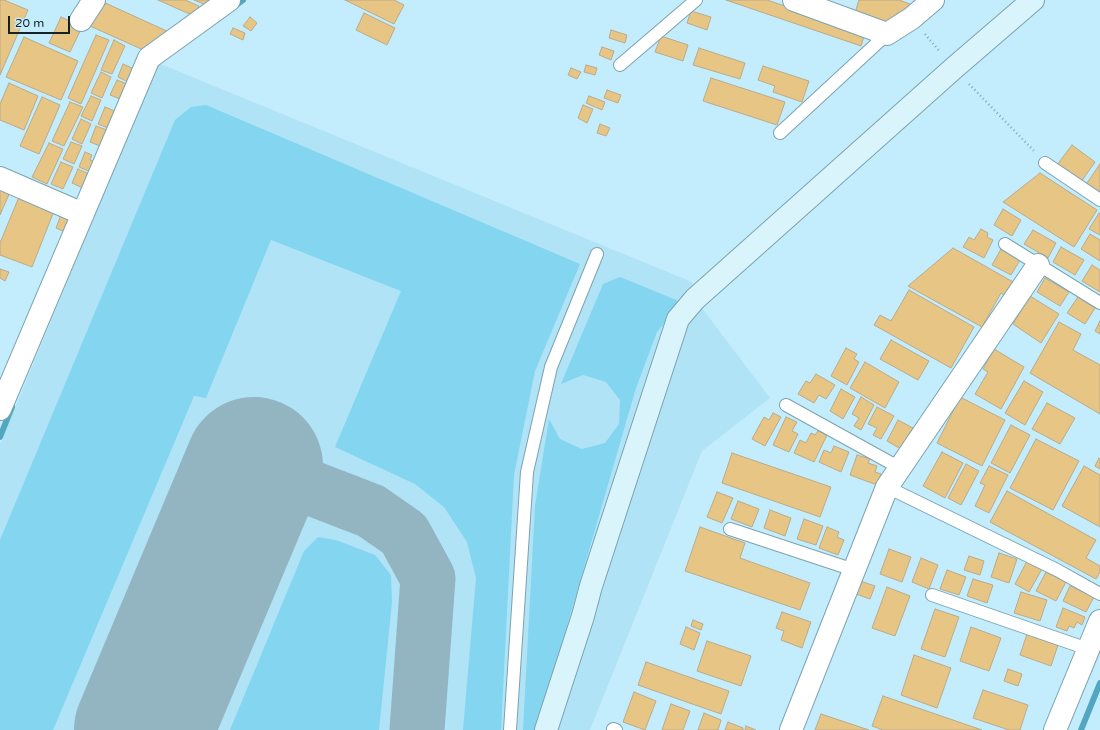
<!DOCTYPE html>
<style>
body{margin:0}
#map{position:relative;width:1100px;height:730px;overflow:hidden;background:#c3edfc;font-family:"Varela Round",sans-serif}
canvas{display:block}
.scale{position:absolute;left:8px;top:16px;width:62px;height:18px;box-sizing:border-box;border:2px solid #132328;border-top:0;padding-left:5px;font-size:12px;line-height:14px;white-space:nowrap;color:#132328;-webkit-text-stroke:3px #c3edfc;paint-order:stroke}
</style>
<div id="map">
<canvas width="1100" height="730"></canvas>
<div class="scale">20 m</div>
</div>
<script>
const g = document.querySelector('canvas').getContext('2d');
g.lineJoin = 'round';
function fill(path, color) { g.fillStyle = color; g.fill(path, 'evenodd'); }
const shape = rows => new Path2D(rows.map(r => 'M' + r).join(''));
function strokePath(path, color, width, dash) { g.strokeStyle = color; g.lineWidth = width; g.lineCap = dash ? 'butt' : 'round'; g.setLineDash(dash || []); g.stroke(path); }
const built = shape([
 [158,63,692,282,695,299,770,398,702,451,590,730,0,730,0,444]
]);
const green = shape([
 [206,105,580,264,535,371,514,475,501,730,463,730,476,578,467,542,444,507,415,484,335,447,401,291,271,240,206,398,194,396,53,730,0,730,0,540,175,120,191,107],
 [620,277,681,302,657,332,636,388,537,730,523,730,535,506,549,419,560,439,582,449,605,443,619,424,620,400,606,382,583,375,561,384,603,284],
 [318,537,336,540,375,555,391,575,392,602,379,730,230,730,304,551]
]);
const stream = shape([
 [234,7,243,0],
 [0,437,12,407],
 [1081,730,1100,683]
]);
const taxiway = shape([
 [260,469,254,466,371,511,404,534,428,578,417,730]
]);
const runway = shape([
 [143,730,254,466]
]);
const building = shape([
 [0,0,4,0,28,10,0,75,0,0],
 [158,0,185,0,199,6,194,16,158,0],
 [194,0,215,0,206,5,194,0],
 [345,0,394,0,404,5,394,24,345,0],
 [726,0,767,0,865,33,861,46,726,0],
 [859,0,899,0,910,4,906,16,897,13,895,21,884,25,854,16,859,0],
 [101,1,171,33,150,53,90,26,101,1],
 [691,11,711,17,707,30,687,23,691,11],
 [364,13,395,28,387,45,356,30,364,13],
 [61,17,82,27,70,52,49,43,61,17],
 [250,17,257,23,251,31,243,26,250,17],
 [233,28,245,33,243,40,230,34,233,28],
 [611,30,627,35,625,43,609,38,611,30],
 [96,35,109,40,81,104,68,98,96,35],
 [661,36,688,45,683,61,655,52,661,36],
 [24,37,78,61,61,100,6,77,24,37],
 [114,40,125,46,112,74,101,70,114,40],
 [602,47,614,51,611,60,599,55,602,47],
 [699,48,745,63,740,79,693,65,699,48],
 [123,64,134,69,128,82,118,77,123,64],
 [586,65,597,68,595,75,584,72,586,65],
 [763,66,809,81,802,102,773,92,775,86,758,80,763,66],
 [571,68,581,72,577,79,568,75,571,68],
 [101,72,111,77,102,98,91,93,101,72],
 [711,78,785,102,777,125,703,101,711,78],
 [117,80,127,84,120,99,110,95,117,80],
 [9,83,38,96,24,130,0,120,0,104,9,83],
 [607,90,621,95,618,103,604,98,607,90],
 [91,96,101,100,92,121,81,116,91,96],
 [589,96,605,102,602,110,586,103,589,96],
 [42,97,60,105,39,154,20,146,42,97],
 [70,102,83,107,64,146,52,141,70,102],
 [583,105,593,109,587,123,578,118,583,105],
 [105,107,115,111,108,128,98,124,105,107],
 [81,119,91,124,82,144,72,139,81,119],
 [600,124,610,128,606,136,597,133,600,124],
 [96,126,107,130,100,146,90,142,96,126],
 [71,142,82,146,74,164,63,159,71,142],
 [49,143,63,149,47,184,32,177,49,143],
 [1072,145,1095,162,1081,182,1057,165,1072,145],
 [85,152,92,155,90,160,95,162,91,172,79,167,85,152],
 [61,162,73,167,63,189,51,184,61,162],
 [1100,164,1100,195,1085,186,1100,164],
 [78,169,91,175,85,189,72,183,78,169],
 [1040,173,1097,210,1074,247,1003,202,1040,173],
 [0,188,10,192,0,215,0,188],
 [19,197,54,211,32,267,0,255,0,243,19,197],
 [1003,209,1021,220,1012,236,994,225,1003,209],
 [62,212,74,216,67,233,56,228,62,212],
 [1099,213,1100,214,1100,235,1089,229,1099,213],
 [981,229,988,233,987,237,993,240,984,258,963,247,969,237,974,240,981,229],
 [1033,230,1056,243,1048,258,1024,244,1033,230],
 [1090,234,1100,240,1100,261,1081,249,1090,234],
 [1061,247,1084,260,1075,275,1053,262,1061,247],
 [953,248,1015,283,1007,297,1001,293,982,327,908,286,953,248],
 [1001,249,1020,260,1011,275,992,265,1001,249],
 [1092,265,1100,270,1100,292,1082,281,1092,265],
 [0,269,9,272,5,281,0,278,0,269],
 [1045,278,1069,292,1060,306,1037,292,1045,278],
 [909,290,974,327,951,368,874,325,880,315,891,321,909,290],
 [1030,296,1059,314,1041,343,1013,324,1030,296],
 [1078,297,1095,308,1085,324,1067,313,1078,297],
 [1100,321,1100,334,1095,331,1100,321],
 [1059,322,1081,334,1073,350,1100,365,1100,414,1030,373,1059,322],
 [891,340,929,361,918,380,880,359,891,340],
 [846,348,857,354,854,359,859,362,847,385,831,376,846,348],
 [994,349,1024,367,1001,409,975,394,988,372,983,369,994,349],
 [865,362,899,382,885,408,850,388,865,362],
 [816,374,835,385,826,399,819,395,814,403,798,394,806,381,810,383,816,374],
 [1024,381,1043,392,1025,425,1005,413,1024,381],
 [841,389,855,397,843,419,830,411,841,389],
 [861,397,874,405,861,430,854,426,859,418,852,414,861,397],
 [960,397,1005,420,982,466,937,443,960,397],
 [1047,403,1075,418,1060,444,1032,429,1047,403],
 [877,407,894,416,881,439,873,435,877,428,868,424,877,407],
 [773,413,781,417,765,446,752,439,764,417,769,420,773,413],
 [786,417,797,422,792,431,798,434,789,452,773,445,786,417],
 [898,420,913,428,901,449,887,441,898,420],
 [1011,425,1030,435,1010,473,991,463,1011,425],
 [818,431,827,435,814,462,794,453,800,440,806,443,811,433,815,435,818,431],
 [1036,439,1079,461,1053,510,1010,488,1036,439],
 [834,446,849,452,841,472,819,462,824,450,831,453,834,446],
 [942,452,963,463,945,498,923,486,942,452],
 [732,453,831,487,820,517,722,483,732,453],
 [857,455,870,459,868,463,877,466,875,472,881,474,877,485,850,475,857,455],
 [1099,458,1100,459,1100,469,1095,466,1099,458],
 [966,464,979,471,961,505,948,498,966,464],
 [989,466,1008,475,989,513,975,506,985,485,980,483,989,466],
 [1084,466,1100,475,1100,527,1062,506,1084,466],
 [1007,491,1096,540,1086,558,1100,566,1100,572,1096,579,990,522,1007,491],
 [717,492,733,498,722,523,707,517,717,492],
 [738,501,759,509,752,527,731,519,738,501],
 [770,510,791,518,785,536,764,528,770,510],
 [804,519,823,526,816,545,797,539,804,519],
 [700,527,745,543,740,558,810,583,800,610,685,571,700,527],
 [827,527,839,532,837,537,844,540,838,555,819,548,827,527],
 [889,549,911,557,902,582,880,574,889,549],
 [999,553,1017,559,1009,583,991,577,999,553],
 [969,556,984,561,980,575,964,570,969,556],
 [921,558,938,565,929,589,912,582,921,558],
 [1027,561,1042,569,1029,592,1015,584,1027,561],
 [947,570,966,577,959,595,940,589,947,570],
 [1046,572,1066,582,1056,601,1036,591,1046,572],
 [973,579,993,585,987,603,967,596,973,579],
 [860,581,875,586,870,599,856,594,860,581],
 [1070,586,1094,597,1086,612,1063,601,1070,586],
 [887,587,910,596,895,636,872,628,887,587],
 [1021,592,1047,600,1040,621,1014,613,1021,592],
 [1063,608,1085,617,1082,625,1077,622,1074,628,1069,626,1067,631,1056,627,1063,608],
 [935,609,959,617,945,657,921,649,935,609],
 [782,612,811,622,802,648,781,640,784,631,776,628,782,612],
 [693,620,703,624,701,630,691,626,693,620],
 [686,627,700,633,694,650,680,644,686,627],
 [971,627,1001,638,989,671,960,661,971,627],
 [1027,634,1058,645,1051,666,1020,655,1027,634],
 [707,641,751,656,741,686,697,671,707,641],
 [914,655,951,668,937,708,901,695,914,655],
 [646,662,729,691,721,714,638,685,646,662],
 [1008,669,1022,674,1018,686,1004,681,1008,669],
 [983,690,1028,705,1020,730,1009,730,973,718,983,690],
 [634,692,656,701,645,730,623,722,634,692],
 [883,696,982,730,883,730,872,726,883,696],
 [671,704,690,711,683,730,662,730,671,704],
 [704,713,721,720,718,730,698,730,704,713],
 [821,714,869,730,815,730,821,714],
 [728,722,743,728,743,730,725,730,728,722],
 [746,726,756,730,745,730,746,726]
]);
const path = shape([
 [925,34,940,52],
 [969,84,1035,152]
]);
const lane = shape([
 [620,65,696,0],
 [780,133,887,34],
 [1045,163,1100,200],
 [1005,244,1100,303],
 [786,405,900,468],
 [887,487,1057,570,1100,594],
 [730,529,854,570],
 [932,595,1088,649],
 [613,729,616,730],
 [510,730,527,472,551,367,597,254]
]);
const street = shape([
 [794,0,887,34,912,18,933,0],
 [81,20,94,0],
 [0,178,83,214],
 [0,409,149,58,229,0],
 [791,730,887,487,1038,265],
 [1055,730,1100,621]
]);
const secondary = shape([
 [546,730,583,616,591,586,678,319,695,299,954,68,1033,0]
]);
fill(built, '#b0e3f5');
fill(green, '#83d5f0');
strokePath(stream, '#52a6c0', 6);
strokePath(taxiway, '#92b5c1', 55);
strokePath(runway, '#92b5c1', 138);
fill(building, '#e6c585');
strokePath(building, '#bbaa8a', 1);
strokePath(lane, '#7ba3b1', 14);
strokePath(street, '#7ba3b1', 24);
strokePath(secondary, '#7ba3b1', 24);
strokePath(path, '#86a7b3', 2.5, [1, 3]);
strokePath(lane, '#fff', 12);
strokePath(street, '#fff', 22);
strokePath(secondary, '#daf4fc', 22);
</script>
